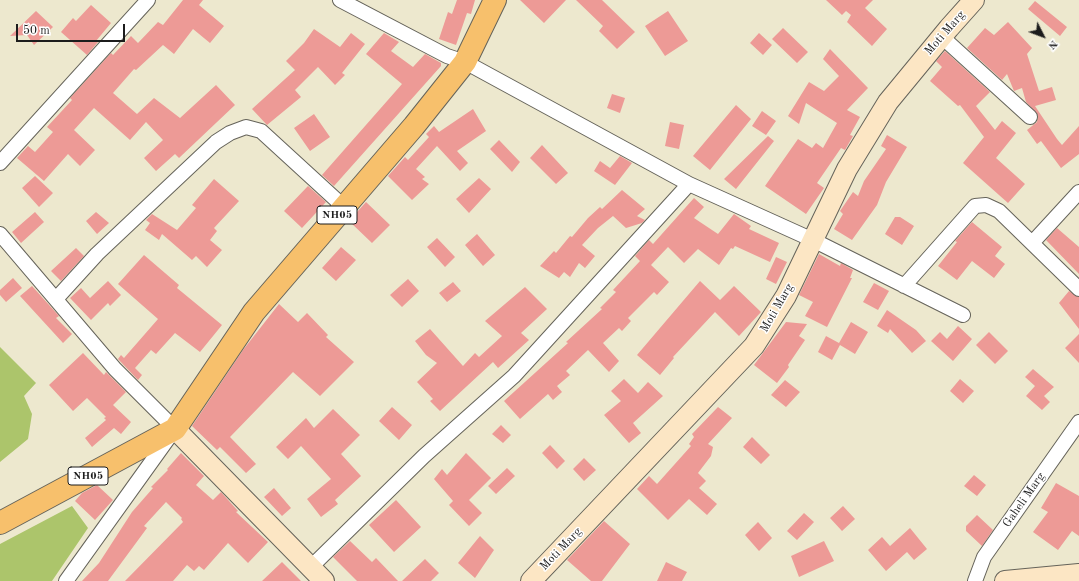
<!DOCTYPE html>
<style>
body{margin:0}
#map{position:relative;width:1079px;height:581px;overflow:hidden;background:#ede8ce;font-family:"Old Standard TT",serif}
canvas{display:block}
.north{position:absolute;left:1023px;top:16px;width:40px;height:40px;-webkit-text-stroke:3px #fff;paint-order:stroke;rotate:132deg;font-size:11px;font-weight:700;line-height:16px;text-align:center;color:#1c1c1c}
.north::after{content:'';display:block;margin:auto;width:14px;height:18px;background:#1c1c1c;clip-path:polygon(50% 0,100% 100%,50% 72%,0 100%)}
.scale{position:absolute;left:16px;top:24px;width:109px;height:18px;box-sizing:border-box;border:2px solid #1c1c1c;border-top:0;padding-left:5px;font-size:12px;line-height:14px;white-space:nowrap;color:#1c1c1c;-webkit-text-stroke:3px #fff;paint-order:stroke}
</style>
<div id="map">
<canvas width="1079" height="581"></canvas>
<div class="north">N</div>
<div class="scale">50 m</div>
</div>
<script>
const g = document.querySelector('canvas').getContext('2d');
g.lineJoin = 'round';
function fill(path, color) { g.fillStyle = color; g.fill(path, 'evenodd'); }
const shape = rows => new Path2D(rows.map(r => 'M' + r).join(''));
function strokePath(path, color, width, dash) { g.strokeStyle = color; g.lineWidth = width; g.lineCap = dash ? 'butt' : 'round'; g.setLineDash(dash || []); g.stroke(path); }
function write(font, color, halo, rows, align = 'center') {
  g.font = font + ' "Old Standard TT",serif'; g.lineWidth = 3; g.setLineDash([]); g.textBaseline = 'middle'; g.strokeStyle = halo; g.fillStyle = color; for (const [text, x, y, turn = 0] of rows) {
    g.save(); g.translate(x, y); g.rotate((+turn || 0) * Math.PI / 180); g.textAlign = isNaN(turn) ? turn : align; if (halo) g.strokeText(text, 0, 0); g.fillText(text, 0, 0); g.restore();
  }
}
const green = shape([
 [0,347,36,383,24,396,32,414,28,439,0,462],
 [72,506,88,528,52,581,0,581,0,544]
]);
const building = shape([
 [183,0,203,0,199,5,224,26,210,43,193,29,174,54,163,45,136,70,134,69,113,93,137,114,154,98,180,118,216,85,235,105,179,158,175,154,156,171,144,158,163,140,146,122,130,140,94,108,74,130,95,150,80,166,68,154,44,181,17,158,28,146,35,152,53,132,47,127,72,100,70,98,111,53,113,55,131,36,138,43,158,22,163,25],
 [457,0,475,0,471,14,467,13,456,45,439,39,448,12,452,14],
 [520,0,566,0,544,23],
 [576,0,602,0,635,32,617,49,599,31,603,26],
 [826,0,873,0,865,8,887,29,872,46,847,22,851,15,846,11,842,15],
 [1035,1,1067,27,1060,36,1028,9],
 [91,5,111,23,96,41,98,42,87,55,61,32,73,18,76,21],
 [36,11,53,27,34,45,27,35,10,36],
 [668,11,688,41,665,56,645,26],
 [1008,22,1032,48,1027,54,1039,91,1052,87,1056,100,1035,106,1057,139,1062,145,1079,126,1079,154,1061,168,1041,141,1037,144,1027,130,1037,122,1038,115,1026,102,1022,88,1014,91,1007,74,1002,80,967,48,985,28,994,35],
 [783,28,808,52,797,63,772,39],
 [314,29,340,47,351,33,365,44,342,73,345,75,335,85,318,67,295,90,301,97,267,125,252,109,295,70,286,61,304,43],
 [384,33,399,42,391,51,413,67,425,54,441,63,441,66,334,186,322,175,402,84,366,54],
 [759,33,772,45,763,55,750,43],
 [830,49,868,88,847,110,860,117,850,135,853,136,845,150,841,148,817,183,824,188,806,214,765,186,798,139,812,148,816,143,823,148,837,123,806,103,799,124,788,116,809,82,824,91,839,76,823,59],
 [945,51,990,92,976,106,995,130,1002,121,1016,133,996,158,1025,184,1008,203,963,163,984,137,960,105,958,106,930,81,942,67,936,61],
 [612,94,625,98,620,113,607,108],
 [736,105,751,119,710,170,693,156],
 [473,109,486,131,457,151,468,163,460,171,437,146,416,169,425,177,422,179,429,184,412,200,388,176,405,157,408,160,429,137,426,134,434,126,439,132],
 [762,111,776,121,766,135,752,126],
 [314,114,330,137,310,151,294,128],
 [670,122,684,125,679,149,665,146],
 [887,135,907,147,886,182,877,205,852,240,834,229,843,214,840,211,853,192,858,196,864,181,886,149,881,146],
 [768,136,774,141,736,189,724,179],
 [499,140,520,162,512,172,490,149],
 [542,145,568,173,556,184,530,158],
 [620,156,632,163,615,185,594,171,600,161,610,168],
 [35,176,53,193,39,207,22,188],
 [479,178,491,189,469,213,456,199],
 [214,179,239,201,214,228,217,231,210,240,222,250,207,267,196,256,192,260,162,234,159,240,145,230,150,223,146,220,152,214,177,230,196,208,192,205],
 [308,186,326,202,302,228,284,211],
 [622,190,645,209,637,216,645,220,642,223,626,228,613,216,598,228,582,245,595,256,585,268,579,263,570,277,564,272,559,278,540,266,554,251,556,253,570,236,572,237,588,218,600,207,602,209],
 [694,198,704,207,694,218,718,234,734,214,751,226,749,229,779,243,770,262,735,246,733,249,731,248,719,265,698,249,684,263,668,247,651,265,669,282,657,295,654,292,628,318,631,321,622,331,619,328,603,343,619,361,609,372,588,350,566,371,570,375,557,386,562,392,553,400,548,394,520,419,504,401,568,343,566,342,602,309,600,308,616,292,613,290,640,261,635,256,649,240,653,244],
 [366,202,390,225,372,243,349,221],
 [35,212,44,222,21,243,12,232],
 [96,212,109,223,97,234,86,221],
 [895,217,900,217,914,226,902,245,885,234],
 [972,222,1002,247,995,256,1005,264,994,278,972,261,957,280,938,266,957,242,955,241],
 [1057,228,1079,247,1079,274,1046,240],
 [477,234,495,255,483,266,465,245],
 [437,238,455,257,445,267,427,247],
 [341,247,356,260,336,281,322,268],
 [76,248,84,256,61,281,51,271],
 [819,254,840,266,841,263,853,270,850,278,852,278,827,327,805,316,813,302,799,295],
 [144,255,179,285,177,288,222,325,200,352,175,333,156,354,151,350,135,368,142,375,138,380,118,359,121,355,124,358,158,319,118,284],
 [776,257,787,262,776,284,766,279],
 [13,278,22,288,6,302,0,295,0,290],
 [408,279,419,291,402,307,390,295],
 [108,281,121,295,110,306,108,303,91,320,70,298,81,288,90,298],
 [700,281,720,300,734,286,761,312,739,336,715,312,673,357,674,358,660,375,637,355],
 [453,282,461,291,447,302,439,293],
 [874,283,889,291,878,310,863,302],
 [32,286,59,316,56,318,72,334,63,343,20,296],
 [525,287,547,309,521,333,529,340,498,368,493,362,440,411,430,401,433,399,417,382,437,363,426,355,415,341,430,329,463,366,475,353,479,357,502,336,485,321],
 [1069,291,1079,297,1079,329,1059,303],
 [279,304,298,322,307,313,328,335,326,337,354,362,320,396,293,372,230,437,256,464,246,473,220,447,217,450,192,426,243,350],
 [887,310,916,330,926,341,912,353,890,329,888,333,877,326],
 [786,322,807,324,799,336,805,340,788,365,789,367,777,383,754,365],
 [851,322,868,332,855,354,840,345,832,360,818,352,826,336,839,343],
 [958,326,972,339,953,361,931,341,940,332,947,339],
 [989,332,1008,351,995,364,976,345],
 [1079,334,1079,363,1065,348],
 [83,353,104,375,106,372,126,392,113,405,131,422,121,434,114,428,92,447,85,438,106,420,104,418,106,417,87,398,73,411,49,385],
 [1033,369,1054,387,1044,396,1050,402,1042,410,1026,396,1035,386,1025,377],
 [624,379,638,393,648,382,663,396,633,423,641,433,629,443,604,415,621,401,611,391],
 [960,379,974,391,963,403,950,391],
 [785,380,800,392,786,407,771,395],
 [392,407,412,425,399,440,379,421],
 [718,407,732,418,708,444,713,447,711,456,698,473,706,481,699,488,717,504,707,515,689,499,668,520,637,489,649,476,657,484,691,446,689,444,694,437,692,434],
 [333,409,360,435,341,454,361,476,335,500,338,504,321,517,307,499,331,479,301,446,288,459,276,447,306,418,314,428],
 [501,425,511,435,503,443,492,434],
 [752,437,770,455,761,464,743,447],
 [550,445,565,461,557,469,542,453],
 [181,453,204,476,196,485,213,500,221,492,238,511,236,512,268,542,248,563,228,543,204,570,199,566,194,571,187,565,173,581,125,581,183,522,181,519,182,518,166,502,144,526,147,528,108,581,82,581,99,563,132,512,153,488,151,487,168,470,167,469],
 [466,453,491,478,469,500,482,513,469,526,449,505,453,501,434,479,442,469,447,475],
 [584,458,596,470,584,481,573,469],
 [507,468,515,476,496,494,488,486],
 [974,475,986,485,977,496,964,486],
 [1056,483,1079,496,1079,536,1072,531,1058,550,1033,532,1048,512,1041,508],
 [97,485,113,500,95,520,75,501,82,493],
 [274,488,291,508,282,516,264,497],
 [396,500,421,527,394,552,369,525],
 [843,506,855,519,842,531,830,518],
 [804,513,814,522,797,540,787,531],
 [977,515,993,530,982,546,966,531,966,526],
 [604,521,630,544,602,581,591,581,567,560],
 [758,522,772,538,759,551,745,535],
 [910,528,927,549,914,560,907,552,886,571,868,550,882,537,890,546],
 [480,536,494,550,475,578,458,563],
 [350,541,372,562,376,558,398,581,357,581,333,557],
 [824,541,834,561,799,577,791,556],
 [425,559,439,573,431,581,402,581],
 [282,562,301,581,262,581],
 [666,562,687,572,682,581,657,581]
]);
const street = shape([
 [340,0,447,56,465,62,689,184,813,240,963,315],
 [941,36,1030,117],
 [0,163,148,0],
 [0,234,115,369,175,429,66,581],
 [1033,242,1079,192],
 [904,286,975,206,986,205,999,211,1079,289],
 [56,299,97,254,216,142,230,133,246,127,261,131,344,207],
 [310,568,424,456,514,376,689,184],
 [975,581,984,557,1079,422]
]);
const secondary = shape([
 [175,429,324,581],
 [531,581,754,346,786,296,847,169,888,102,949,28,974,0],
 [1005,581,1079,574]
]);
const primary = shape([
 [0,523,175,429,254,312,414,126,465,62,495,0]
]);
const shields = [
 [337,215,40],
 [88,476,40]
];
const shieldNames = [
 ["NH05",337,215],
 ["NH05",88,476]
];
const streetNames = [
 ["Moti Marg",945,33,-49],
 ["Moti Marg",777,308,-60],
 ["Gaheli Marg",1024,500,-55],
 ["Moti Marg",561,549,-46]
];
fill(green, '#acc56b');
fill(building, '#ed9a96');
strokePath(street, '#65635a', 16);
strokePath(secondary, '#65635a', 22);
strokePath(primary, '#65635a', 24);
strokePath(street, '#fff', 14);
strokePath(secondary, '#fce6c4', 20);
strokePath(primary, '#f7c06c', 22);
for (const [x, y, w] of shields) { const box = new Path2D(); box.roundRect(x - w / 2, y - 9, w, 18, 3); g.fillStyle = '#fff'; g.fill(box); strokePath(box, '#1c1c1c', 1); }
write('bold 11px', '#1c1c1c', null, shieldNames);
write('12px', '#1c1c1c', '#fff', streetNames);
</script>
